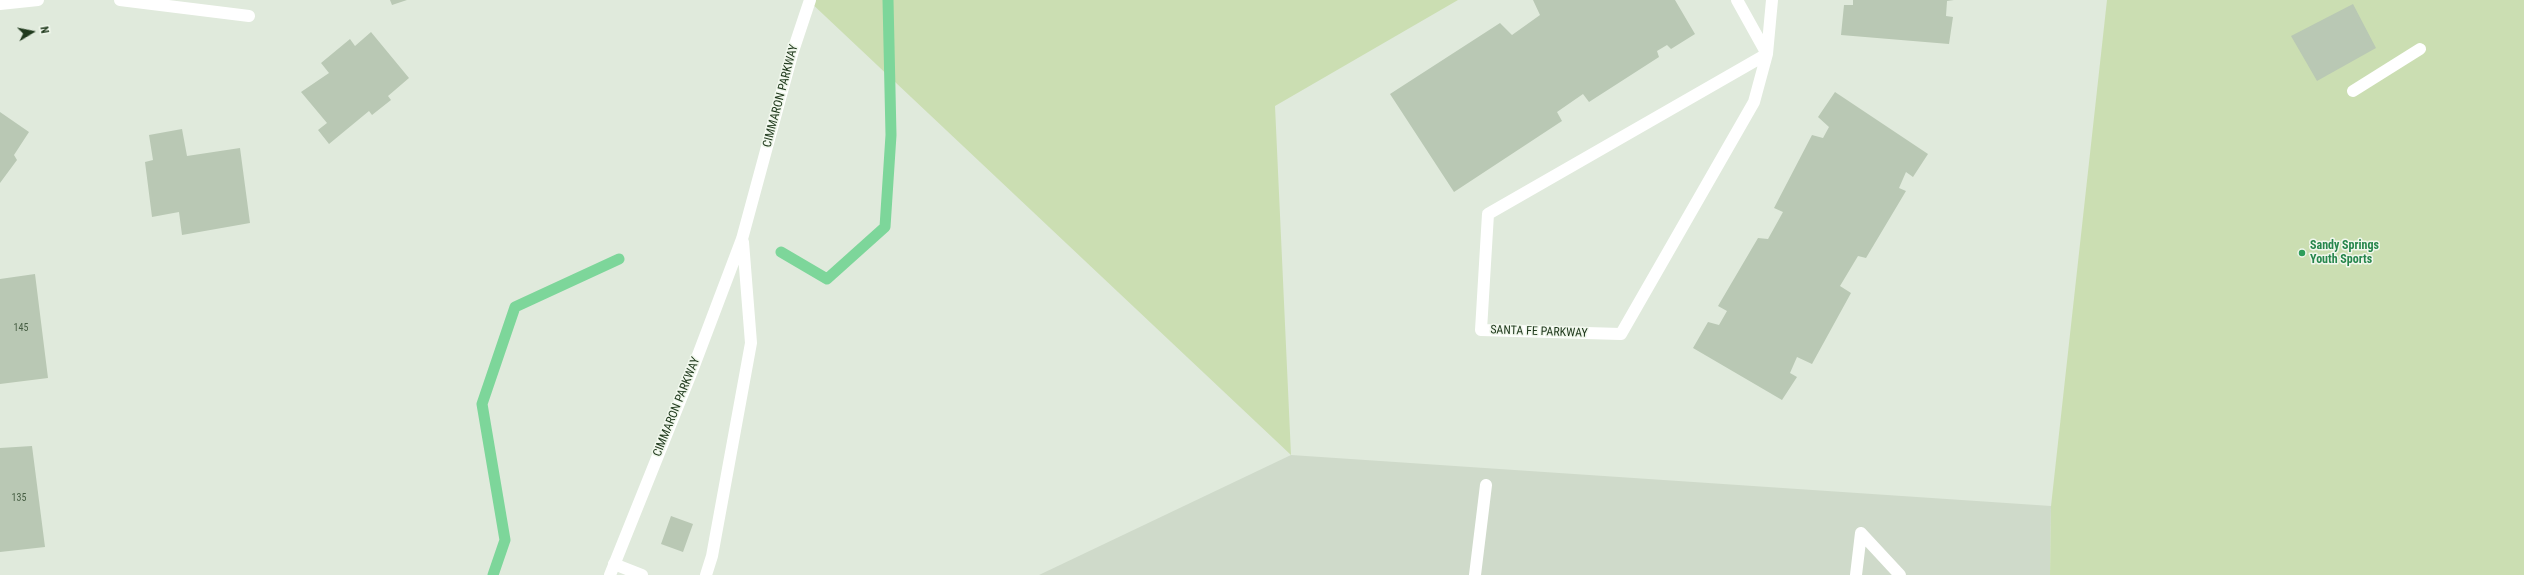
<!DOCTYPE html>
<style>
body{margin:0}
#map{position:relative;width:2524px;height:575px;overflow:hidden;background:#e0eadc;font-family:"Roboto Condensed",sans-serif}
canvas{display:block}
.north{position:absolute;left:12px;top:12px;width:40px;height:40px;-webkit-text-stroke:3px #f0f7ec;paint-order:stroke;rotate:80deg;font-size:11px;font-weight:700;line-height:16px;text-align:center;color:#203a1d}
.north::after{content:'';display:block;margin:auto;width:14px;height:18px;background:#203a1d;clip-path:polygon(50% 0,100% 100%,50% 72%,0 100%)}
</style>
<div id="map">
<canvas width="2524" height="575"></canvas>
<div class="north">N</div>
</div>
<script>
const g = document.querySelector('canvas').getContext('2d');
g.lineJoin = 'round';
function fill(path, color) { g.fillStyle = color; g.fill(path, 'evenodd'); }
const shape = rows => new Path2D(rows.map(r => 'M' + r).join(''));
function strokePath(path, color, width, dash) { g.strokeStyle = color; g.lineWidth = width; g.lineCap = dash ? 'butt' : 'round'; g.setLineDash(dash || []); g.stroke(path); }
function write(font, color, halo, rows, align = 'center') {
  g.font = font + ' "Roboto Condensed",sans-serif'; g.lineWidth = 3; g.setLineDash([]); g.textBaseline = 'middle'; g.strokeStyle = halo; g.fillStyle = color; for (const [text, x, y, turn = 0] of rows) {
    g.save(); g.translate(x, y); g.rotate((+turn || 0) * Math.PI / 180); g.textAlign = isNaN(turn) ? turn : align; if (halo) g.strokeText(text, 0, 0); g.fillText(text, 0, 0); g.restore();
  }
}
const built = shape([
 [1291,455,2051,506,2050,575,1039,575]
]);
const green = shape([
 [808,0,1458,0,1275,106,1291,455],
 [2107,0,2524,0,2524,575,2050,575,2051,506]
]);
const stream = shape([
 [781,252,827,279,885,227,891,135,888,0],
 [493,575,505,540,482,404,515,307,619,259]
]);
const building = shape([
 [390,0,407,0,392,5],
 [1533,0,1675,0,1695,34,1671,49,1667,45,1657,51,1659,57,1589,102,1583,94,1557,112,1562,121,1454,192,1390,94,1500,23,1512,35,1540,15],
 [1853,0,1954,0,1947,1,1946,16,1953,17,1949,44,1841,35,1844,5,1853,5],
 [2353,4,2376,48,2317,81,2291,36],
 [371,32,409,78,388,96,391,100,372,115,369,111,329,144,318,130,327,123,301,92,329,73,321,63,350,39,355,46],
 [1835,92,1928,154,1913,177,1906,172,1899,188,1906,191,1866,258,1858,256,1840,286,1851,293,1812,364,1797,357,1790,373,1797,377,1782,400,1693,348,1708,322,1719,325,1727,311,1718,306,1758,238,1768,239,1783,212,1774,208,1812,135,1823,138,1829,127,1818,117],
 [0,112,29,132,14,155,17,160,0,183],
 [182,129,187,156,240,148,250,223,182,235,179,212,152,217,145,162,153,160,149,135],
 [35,274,48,378,0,384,0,279],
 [32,446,45,547,0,552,0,448],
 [671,516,693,524,683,552,661,544]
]);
const service = shape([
 [2353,91,2420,49],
 [1861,533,1900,575],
 [614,564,642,575],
 [1475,575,1486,485],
 [1856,575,1861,533]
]);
const minor = shape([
 [120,0,249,16],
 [1737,0,1767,54,1488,214,1481,330,1621,334,1754,102,1767,54,1772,0],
 [0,4,38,0],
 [610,575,692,371,742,239,793,51,810,0],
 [706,575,712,556,751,343,743,242]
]);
const markers = [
 [2302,253,4,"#2e9e5b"]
];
const numberNames = [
 ["145",21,328],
 ["135",19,498]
];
const streetNames = [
 ["CIMMARON PARKWAY",781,96,-75],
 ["SANTA FE PARKWAY",1539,332,2],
 ["CIMMARON PARKWAY",677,407,-68]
];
const leisureNames = [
 ["Sandy Springs",2310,246],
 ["Youth Sports",2310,260]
];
fill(built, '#cfdaca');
fill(green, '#cbdeb2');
strokePath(stream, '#7dd69a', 11);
fill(building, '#b9c8b4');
strokePath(service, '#fff', 12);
strokePath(minor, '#fff', 12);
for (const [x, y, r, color] of markers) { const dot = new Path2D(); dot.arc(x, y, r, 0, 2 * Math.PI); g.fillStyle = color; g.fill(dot); strokePath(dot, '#f0f7ec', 1.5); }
write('10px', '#465e43', null, numberNames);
write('12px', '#203a1d', '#f0f7ec', streetNames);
write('bold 12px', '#27864d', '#f0f7ec', leisureNames, 'left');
</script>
